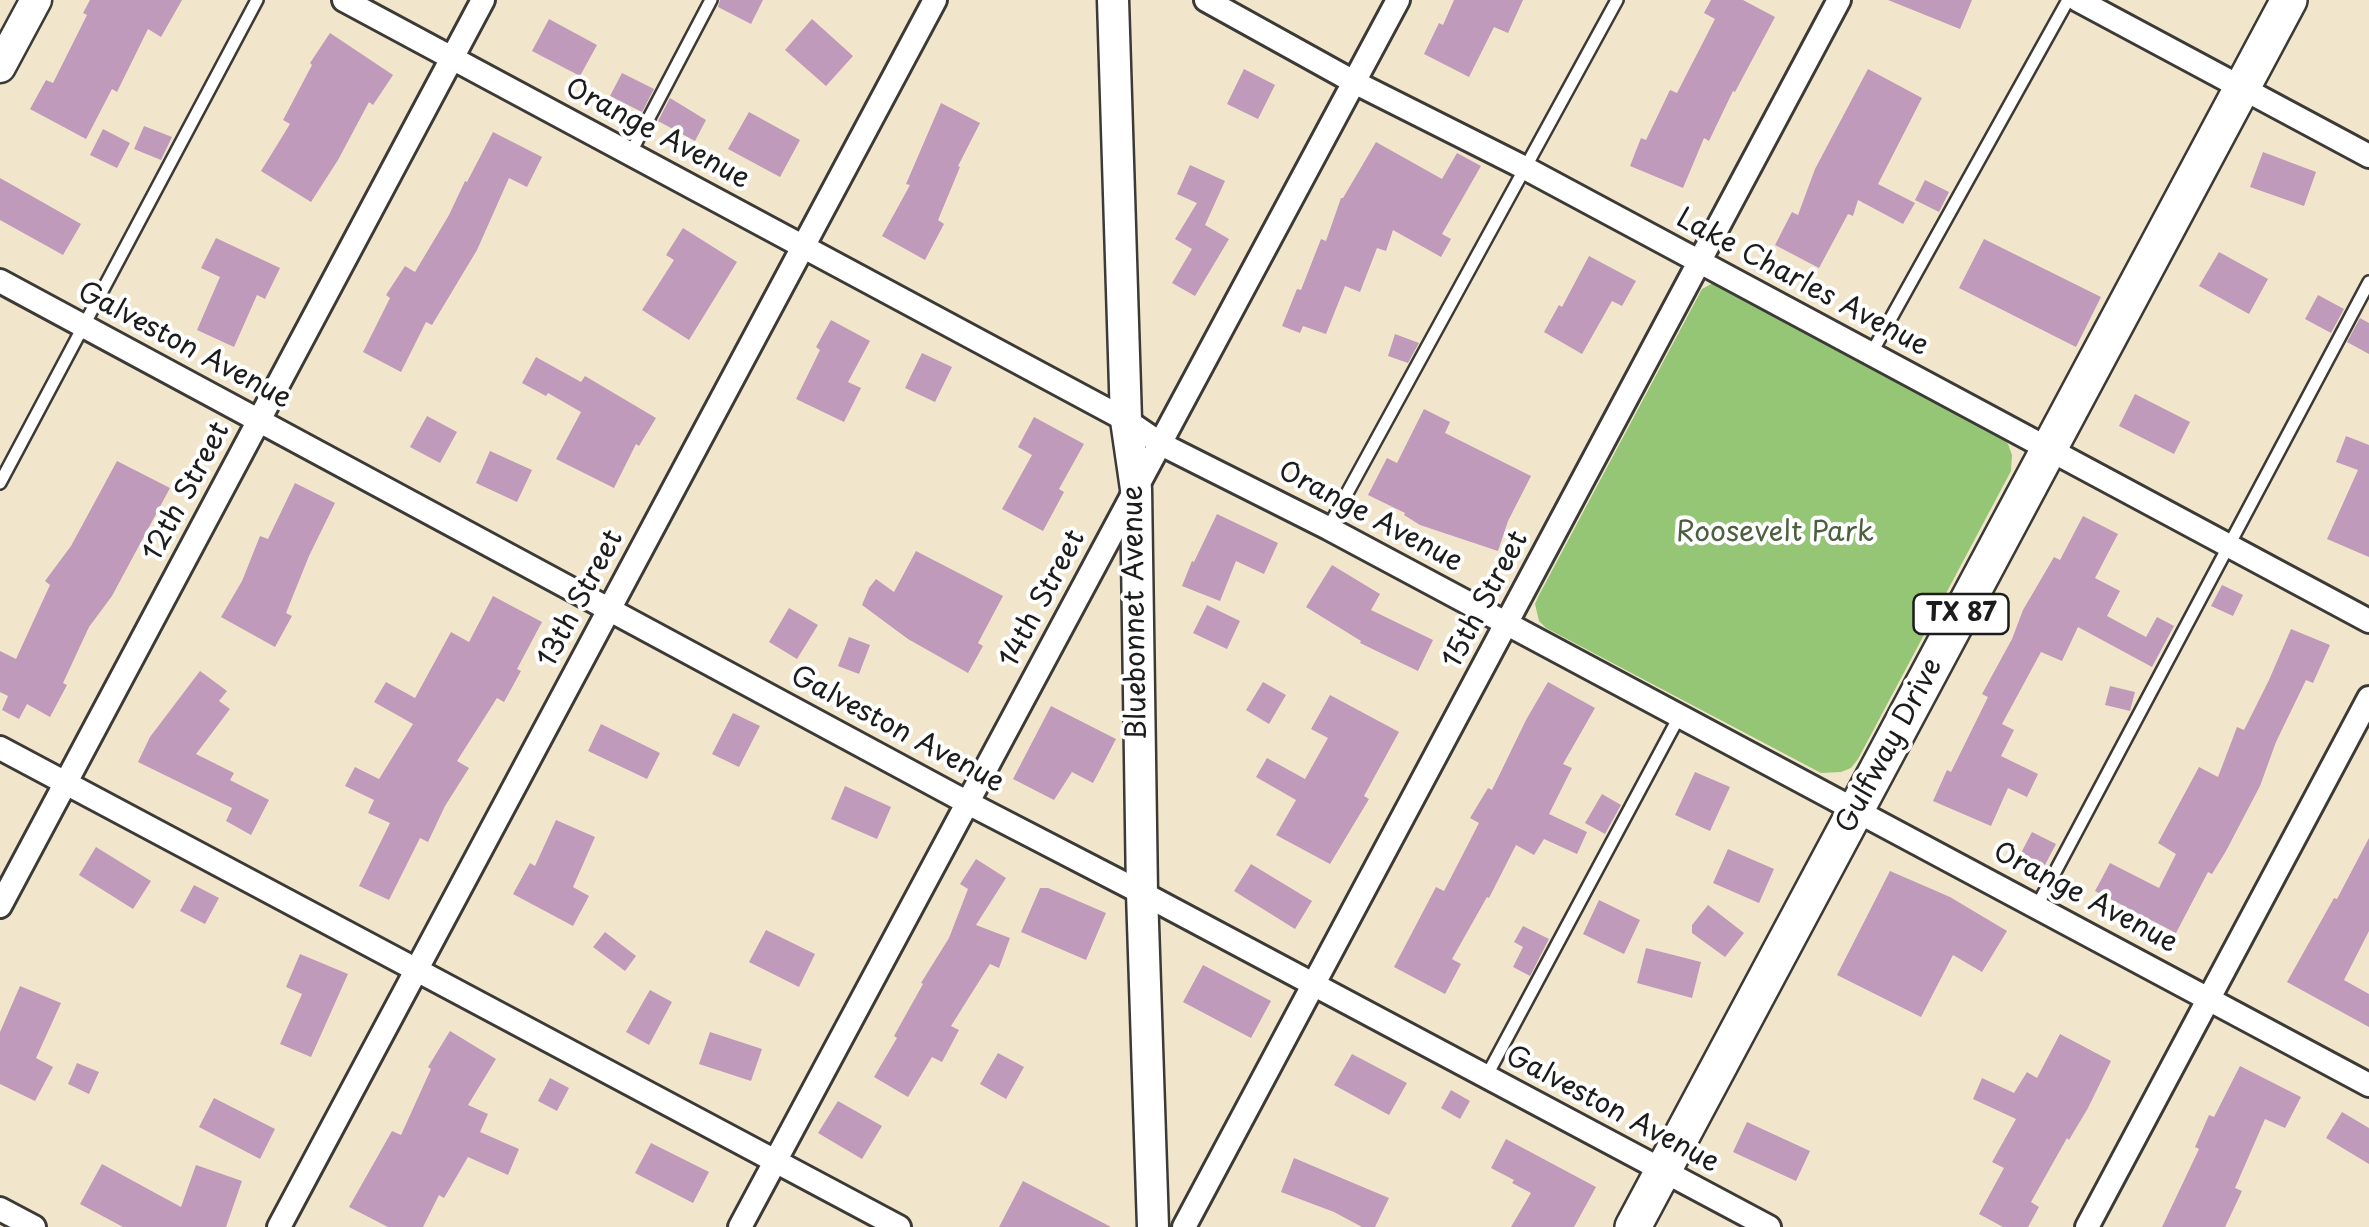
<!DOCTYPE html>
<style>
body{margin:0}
canvas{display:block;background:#f1e6cb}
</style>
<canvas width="2369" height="1227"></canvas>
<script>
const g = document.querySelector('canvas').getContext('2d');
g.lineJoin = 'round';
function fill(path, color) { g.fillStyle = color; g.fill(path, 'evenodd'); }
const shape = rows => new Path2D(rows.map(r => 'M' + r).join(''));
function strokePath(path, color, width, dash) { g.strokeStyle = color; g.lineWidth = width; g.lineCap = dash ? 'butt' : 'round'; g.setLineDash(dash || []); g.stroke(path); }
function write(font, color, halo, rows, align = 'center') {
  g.font = font + ' "Playpen Sans",sans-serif'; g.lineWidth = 8; g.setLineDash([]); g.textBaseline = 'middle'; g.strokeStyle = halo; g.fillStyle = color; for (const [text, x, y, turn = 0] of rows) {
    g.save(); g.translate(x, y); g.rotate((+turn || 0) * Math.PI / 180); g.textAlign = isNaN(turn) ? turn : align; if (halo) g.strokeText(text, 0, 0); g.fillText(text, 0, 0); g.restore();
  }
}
const green = shape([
 [1713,283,1721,284,2000,436,2008,444,2012,455,2011,471,1858,759,1851,768,1841,772,1821,773,1546,628,1539,621,1535,604,1539,595,1702,289]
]);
const building = shape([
 [90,0,182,0,161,37,148,29,117,92,112,89,86,139,30,109,46,80,53,83,87,15,83,13],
 [720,0,763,0,751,24,718,7],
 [1454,0,1523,0,1508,33,1494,27,1469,77,1424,54,1439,23,1443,25],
 [1711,0,1743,0,1775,17,1735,92,1733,91,1709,141,1704,138,1683,188,1630,166,1641,138,1646,140,1670,90,1677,93,1715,19,1704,13],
 [1888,0,1972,0,1960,29],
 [549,19,597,45,580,76,532,51],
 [812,19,853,56,826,86,785,50],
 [330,33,393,75,373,105,369,102,338,160,311,202,261,171,290,124,283,120,312,65,310,63],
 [1244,69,1275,85,1258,119,1227,104],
 [1868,69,1922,98,1878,184,1915,203,1903,224,1858,200,1853,216,1848,214,1819,268,1775,245,1792,212,1798,215,1815,169],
 [622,73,654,89,642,112,610,96],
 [670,98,706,120,695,141,658,121],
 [941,103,980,123,958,166,960,167,938,220,944,224,925,260,882,236,910,185,906,184],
 [749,112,800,140,780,177,728,149],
 [144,126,172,137,161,160,134,149],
 [103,129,130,143,117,168,90,155],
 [493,132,542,157,527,187,509,178,477,250,432,325,426,322,401,372,363,352,390,298,386,295,405,266,415,272,449,215,465,181,467,182],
 [1376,142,1442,179,1457,153,1481,166,1442,234,1451,239,1441,257,1393,230,1386,251,1377,248,1360,292,1345,286,1326,334,1303,326,1300,333,1282,326,1297,289,1301,290,1321,239,1326,241,1341,198,1343,198],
 [2263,152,2316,172,2304,206,2250,187],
 [1190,165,1225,181,1205,225,1229,239,1195,296,1172,283,1192,249,1175,239,1197,203,1177,194],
 [0,178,81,224,63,255,0,220],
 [1925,180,1949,192,1939,212,1915,200],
 [683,228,737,262,689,340,642,310,674,260,666,255],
 [216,238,280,268,265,299,257,295,234,347,197,330,220,277,201,268],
 [1984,239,2101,297,2076,347,1959,288],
 [2219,252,2268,279,2249,314,2199,286],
 [1589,256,1636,281,1622,306,1612,301,1582,354,1544,332,1559,305,1562,307],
 [2318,295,2344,309,2331,333,2305,319],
 [2360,318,2369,323,2369,354,2347,342],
 [831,320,870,341,848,382,861,388,844,422,796,399,820,350,816,347],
 [1395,334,1419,343,1408,363,1388,356],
 [922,353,952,367,935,402,905,388],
 [536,357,581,382,585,376,656,418,639,446,636,444,614,488,556,459,581,412,548,393,546,396,522,383],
 [2135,394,2190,422,2174,454,2119,426],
 [1424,409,1450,422,1445,433,1531,476,1508,521,1498,551,1420,525,1404,515,1405,513,1368,495,1387,458,1397,463],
 [427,416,457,432,440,463,410,447],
 [1034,417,1084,444,1059,489,1064,492,1043,531,1002,509,1032,455,1018,447],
 [2346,436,2369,445,2369,557,2327,539,2358,470,2336,462],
 [490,451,532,470,517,502,476,483],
 [117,461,170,488,112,596,89,627,63,683,67,685,50,717,27,704,19,719,2,710,8,696,0,692,0,651,16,659,50,585,45,581,71,546],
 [295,483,335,503,309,556,286,613,292,616,275,647,221,617,242,581,260,536,268,539],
 [1217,514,1278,543,1264,574,1236,561,1220,601,1182,586,1192,561,1194,562],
 [2083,516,2118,534,2095,578,2120,591,2107,616,2146,637,2157,617,2174,626,2152,667,2078,627,2062,661,2041,652,2002,724,2014,730,2001,756,2038,774,2027,797,2008,788,1991,826,1933,801,1947,770,1951,772,1988,697,1982,694,2012,639,2023,610,2054,557,2060,560],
 [916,551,1003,596,978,643,983,646,968,673,908,639,862,605,869,588,876,579,894,592],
 [1332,565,1380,594,1371,610,1433,640,1418,671,1360,643,1361,641,1306,607],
 [2222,585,2243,595,2233,616,2211,606],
 [493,596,542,622,517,669,521,671,504,702,497,698,457,761,469,768,445,806,428,842,420,838,389,900,359,886,390,823,368,813,374,800,345,786,355,767,379,779,413,724,374,702,386,682,415,698,451,632,469,642],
 [1207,605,1240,621,1227,649,1193,633],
 [789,608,818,625,797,659,769,642],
 [2291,629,2330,645,2313,683,2306,680,2276,742,2260,786,2226,851,2212,874,2208,872,2176,933,2095,891,2110,863,2159,888,2176,854,2158,843,2199,767,2218,777,2237,727,2244,730,2269,680],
 [849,637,870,645,859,674,838,666],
 [200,671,227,691,219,701,230,709,196,754,234,773,230,780,269,800,251,835,226,821,232,808,138,762,150,737],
 [1263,682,1286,695,1269,724,1246,710],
 [1548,682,1595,708,1563,764,1572,768,1549,814,1587,832,1577,854,1544,839,1534,855,1516,845,1489,898,1487,897,1452,959,1461,964,1445,994,1394,967,1436,887,1444,891,1479,823,1470,818,1488,788,1492,790,1526,720],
 [2110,686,2135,692,2130,711,2105,705],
 [1330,695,1399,732,1364,796,1369,799,1330,864,1276,835,1296,800,1256,777,1267,758,1305,779,1328,738,1311,729],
 [1051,706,1116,739,1093,783,1072,772,1054,800,1013,779],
 [733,713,760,726,739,767,712,754],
 [601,724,660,753,647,779,588,751],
 [1695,772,1730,787,1710,831,1675,815],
 [845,786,891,807,877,839,831,819],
 [1602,794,1621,805,1605,834,1585,823],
 [556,820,595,837,573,887,589,896,573,926,513,894,530,863,535,866],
 [2032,832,2056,844,2045,865,2021,853],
 [2369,838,2369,931,2344,980,2369,994,2369,1027,2287,982,2334,898,2337,899],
 [96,847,151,881,133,909,79,875],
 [1728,849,1774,869,1759,903,1713,883],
 [976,859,1006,878,976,925,1010,938,999,968,990,964,951,1026,959,1030,942,1062,932,1057,908,1097,874,1077,897,1038,894,1036,923,984,921,983,949,938,968,889,960,884],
 [1251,864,1312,901,1295,929,1234,891],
 [1890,871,1950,897,2007,931,1982,972,1953,955,1921,1017,1837,975],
 [194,885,219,898,205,924,180,911],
 [1040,888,1048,888,1106,913,1086,960,1021,932],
 [1599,900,1640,920,1624,954,1583,934],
 [1708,905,1744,933,1725,957,1692,933,1692,925],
 [1523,926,1549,939,1530,976,1513,967,1523,947,1514,942],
 [766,930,815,954,799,987,749,962],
 [605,932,636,956,625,971,593,947],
 [1646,948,1701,962,1692,998,1637,983],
 [300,954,348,974,311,1057,280,1044,302,994,286,987],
 [1203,965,1271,1001,1251,1038,1183,1002],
 [20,986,61,1003,36,1058,53,1067,35,1101,0,1084,0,1032],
 [650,990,672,1002,649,1045,626,1032],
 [450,1031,496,1059,468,1105,488,1114,480,1132,519,1149,508,1175,468,1157,444,1198,439,1195,423,1227,388,1227,349,1207,392,1131,401,1135,431,1069,428,1067],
 [710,1032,762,1049,751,1081,699,1064],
 [2060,1034,2111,1061,2088,1108,2069,1140,2067,1138,2031,1202,2039,1207,2028,1227,2003,1227,1979,1214,2004,1168,1992,1162,2016,1119,1973,1099,1982,1078,2014,1093,2027,1072,2037,1078],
 [998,1053,1024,1067,1006,1099,980,1084],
 [1352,1054,1407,1083,1389,1115,1334,1085],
 [77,1063,99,1072,89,1094,68,1084],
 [2240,1066,2301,1097,2285,1128,2265,1119,2235,1188,2242,1191,2225,1227,2162,1227,2199,1149,2195,1147,2209,1115,2214,1117],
 [550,1078,569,1088,557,1111,538,1101],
 [1451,1090,1470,1101,1460,1119,1441,1108],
 [214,1098,275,1129,260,1159,199,1127],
 [838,1101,882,1126,862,1159,818,1133],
 [2342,1112,2369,1128,2369,1164,2326,1138],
 [1747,1122,1810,1151,1796,1181,1733,1152],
 [1506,1139,1596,1187,1574,1227,1511,1227,1531,1193,1512,1183,1514,1180,1491,1168],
 [651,1143,709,1172,693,1203,635,1173],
 [1294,1158,1389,1198,1375,1227,1362,1227,1334,1212,1281,1192],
 [102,1164,181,1207,196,1165,242,1181,226,1227,123,1227,80,1204],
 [1023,1181,1111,1227,999,1227]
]);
const lane = shape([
 [630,154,711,0],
 [1871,354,2068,0],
 [0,483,257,0],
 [1328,528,1617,0],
 [2037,906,2369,282],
 [1486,1077,1680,715]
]);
const street = shape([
 [344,0,1126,420,1161,444,1328,528,2369,1085],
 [1206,0,1354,82,1525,168,2369,621],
 [2078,0,2369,156],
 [0,281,968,803,1142,893,1769,1227],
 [0,748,899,1227],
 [0,906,483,0],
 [0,1209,34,1227],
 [279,1227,935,0],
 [740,1227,1398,0],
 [1184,1227,1839,0],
 [2087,1227,2369,698]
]);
const secondary = shape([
 [1113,0,1126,420,1136,489,1142,893,1153,1227],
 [0,67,36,0]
]);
const primary = shape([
 [1633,1227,2289,0]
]);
const shields = [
 [1961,614,95]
];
const shieldNames = [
 ["TX 87",1961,614]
];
const streetNames = [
 ["Orange Avenue",657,134,28],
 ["Lake Charles Avenue",1802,283,28],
 ["Galveston Avenue",184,346,28],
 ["12th Street",187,492,-62],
 ["Orange Avenue",1370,517,28],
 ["13th Street",581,599,-62],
 ["14th Street",1043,599,-62],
 ["15th Street",1486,600,-62],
 ["Bluebonnet Avenue",1136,613,-91],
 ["Galveston Avenue",897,730,28],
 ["Gulfway Drive",1890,746,-62],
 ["Orange Avenue",2085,898,28],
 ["Galveston Avenue",1612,1110,28]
];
const parkNames = [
 ["Roosevelt Park",1775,533]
];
fill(green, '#94c676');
fill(building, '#c09aba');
strokePath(lane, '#3c3a36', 16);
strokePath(street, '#3c3a36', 28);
strokePath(secondary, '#3c3a36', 35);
strokePath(primary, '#3c3a36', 40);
strokePath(lane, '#fff', 11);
strokePath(street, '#fff', 22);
strokePath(secondary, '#fff', 30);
strokePath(primary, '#fff', 35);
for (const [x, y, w] of shields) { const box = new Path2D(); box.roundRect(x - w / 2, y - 20, w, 40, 8); g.fillStyle = '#fff'; g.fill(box); strokePath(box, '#1c1c1c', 2.5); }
write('bold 25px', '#1c1c1c', null, shieldNames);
write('28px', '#1c1c1c', '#fff', streetNames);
write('28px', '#4c6040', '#fff', parkNames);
</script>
